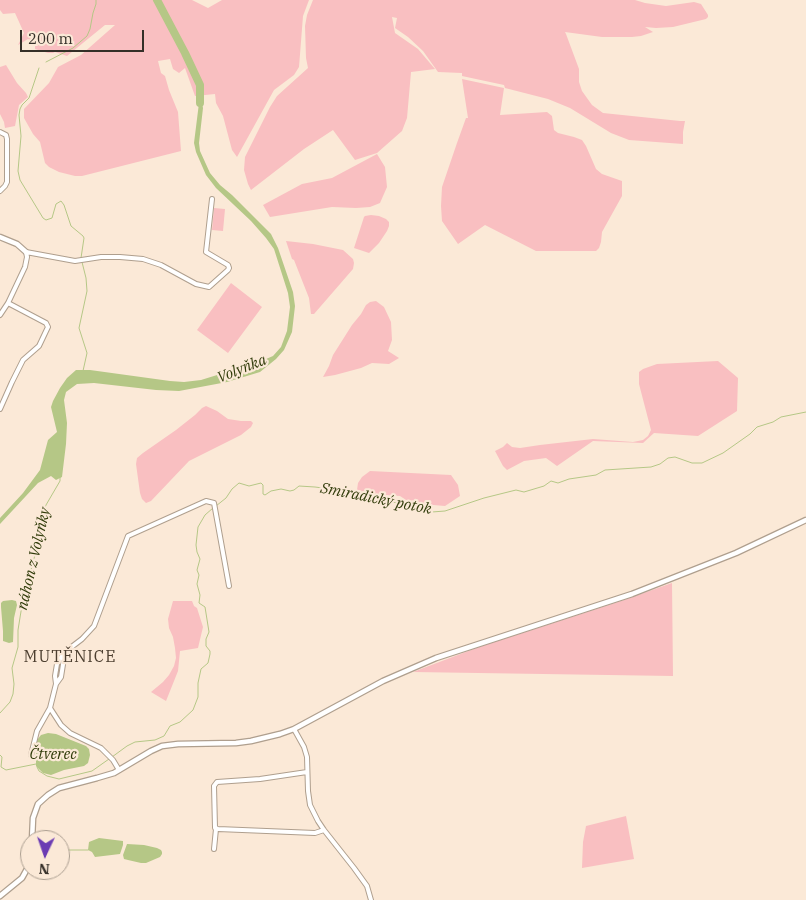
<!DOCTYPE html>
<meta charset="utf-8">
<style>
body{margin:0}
#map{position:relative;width:806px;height:900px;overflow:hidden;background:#fbe9d7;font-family:"IBM Plex Serif",serif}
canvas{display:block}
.north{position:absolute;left:20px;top:830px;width:50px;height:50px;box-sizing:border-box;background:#fbe9d7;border:1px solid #ac9f91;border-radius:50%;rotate:183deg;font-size:14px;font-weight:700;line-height:20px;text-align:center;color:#352f28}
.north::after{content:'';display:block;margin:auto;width:18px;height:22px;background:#6b3bb3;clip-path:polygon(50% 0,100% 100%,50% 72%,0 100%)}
.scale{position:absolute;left:20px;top:30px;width:124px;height:22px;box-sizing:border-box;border:2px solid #352f28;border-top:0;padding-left:6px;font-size:15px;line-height:18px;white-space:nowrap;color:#352f28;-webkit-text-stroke:4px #fbe9d7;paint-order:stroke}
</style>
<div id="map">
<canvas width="806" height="900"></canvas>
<div class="north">N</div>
<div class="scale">200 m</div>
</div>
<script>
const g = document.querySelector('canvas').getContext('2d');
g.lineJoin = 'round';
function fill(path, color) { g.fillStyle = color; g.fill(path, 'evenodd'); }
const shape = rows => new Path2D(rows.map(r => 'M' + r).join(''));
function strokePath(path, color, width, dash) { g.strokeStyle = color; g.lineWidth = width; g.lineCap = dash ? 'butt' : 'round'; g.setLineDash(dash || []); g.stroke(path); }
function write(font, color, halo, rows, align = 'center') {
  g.font = font + ' "IBM Plex Serif",serif'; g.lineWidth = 4.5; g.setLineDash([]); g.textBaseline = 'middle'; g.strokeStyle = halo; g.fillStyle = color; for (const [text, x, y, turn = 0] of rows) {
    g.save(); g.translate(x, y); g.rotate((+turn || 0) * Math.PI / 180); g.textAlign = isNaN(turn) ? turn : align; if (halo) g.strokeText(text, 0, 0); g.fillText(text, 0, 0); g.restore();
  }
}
const green = shape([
 [0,0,192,0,208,8,222,0,309,0,303,16,299,67,294,75,274,90,237,157,232,150,223,116,216,103,215,94,195,96,185,68,179,73,173,69,170,59,158,61,161,73,165,76,169,90,178,112,181,151,82,176,75,176,59,172,49,167,45,163,40,142,33,134,24,118,24,109,49,83,58,67,81,55,115,25,105,25,67,56,55,52,53,53,48,53,35,49,35,42,28,39,18,45,24,33,15,13,3,14,0,10],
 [313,0,635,0,645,3,666,6,694,2,701,4,708,15,708,17,706,19,673,27,656,28,645,27,653,32,641,36,632,37,602,37,565,32,566,34,579,69,579,82,582,91,592,105,603,113,680,121,685,121,683,132,683,144,629,140,611,133,570,108,548,99,505,88,504,85,462,76,462,73,438,72,423,51,408,37,395,28,397,18,392,17,395,33,418,49,435,69,411,72,407,118,402,131,377,153,355,160,333,130,304,149,251,190,248,184,244,170,245,157,270,107,277,96,308,68,306,58,305,26,307,15],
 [6,65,17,83,26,93,28,97,19,105,15,126,5,128,4,122,0,114,0,67],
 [462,79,504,88,500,115,547,112,552,116,554,130,558,133,574,137,582,140,586,146,596,169,602,174,622,181,622,196,602,232,601,242,599,248,596,251,536,251,485,225,458,244,442,221,441,206,442,187,457,143,466,118,468,118],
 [377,154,385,167,387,187,380,203,370,207,356,208,332,207,270,217,263,205,302,184,332,178],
 [214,208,225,209,223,231,212,230],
 [371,215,379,216,386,219,389,222,389,226,387,231,379,243,369,253,354,248,364,217,365,216],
 [286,241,313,244,343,250,353,259,354,263,353,269,314,314,311,314,309,298,294,260,292,259],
 [231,283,262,307,228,353,197,330],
 [376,301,384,307,391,322,392,340,388,351,399,358,389,364,372,363,361,368,335,375,323,377,329,366,333,355,352,325,361,314,366,305,370,302],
 [718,361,738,378,737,411,698,436,654,433,643,443,593,441,557,466,546,458,524,461,507,470,503,466,495,451,503,447,507,443,512,447,520,448,540,445,593,439,633,442,643,440,648,436,651,430,639,384,639,372,643,369,657,364],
 [206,406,217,411,228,419,241,421,251,421,253,423,251,427,241,435,189,461,151,501,146,503,142,499,140,493,136,464,137,458,143,453,176,430,195,415,202,408],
 [370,471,451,475,458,485,460,496,445,506,422,504,406,500,400,496,364,494,357,490,358,483,362,477],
 [672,583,673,676,413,672,479,647,624,600],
 [173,601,192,601,194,606,197,608,203,627,198,648,180,651,178,671,166,701,151,692,163,682,169,675,174,666,176,658,175,648,173,637,169,628,168,619],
 [626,816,634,859,582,868,583,842,586,826]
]);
const water = shape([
 [200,95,203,108,199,143,200,151,210,173,220,185,232,195,271,234,278,248,293,292,295,306,292,332,284,350,276,359,260,372,227,382,179,391,156,390,94,383,77,384,66,392,64,400,67,423,66,444,62,477,56,480,51,476,38,483,0,524,0,518,23,493,40,470,48,440,57,432,51,407,53,401,60,388,67,378,76,370,90,370,170,381,184,382,201,380,259,362,273,356,281,347,287,331,290,307,288,293,274,249,266,238,251,221,216,188,206,175,196,152,194,143],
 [12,600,16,601,17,605,14,618,13,642,9,643,3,641,3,631,1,607,1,603,3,601],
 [48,733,56,734,86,746,89,749,90,755,88,763,84,766,64,770,51,775,43,773,36,766,36,744,37,740,41,735],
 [99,838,123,841,123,845,120,854,95,857,92,852,88,850,89,842],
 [127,844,144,845,157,848,161,850,162,852,162,854,160,857,146,863,141,863,128,860,124,859,123,855]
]);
const stream = shape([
 [46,62,73,48,87,36,90,29,93,13,96,4,96,0],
 [39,68,29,98,22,105,20,109,19,115,21,136,18,171,20,180,43,218,46,220,52,218,56,204,61,201,64,205,71,226,83,236,84,238,81,258],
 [82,262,86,278,87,291,79,328,87,353,83,371],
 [216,506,226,498,232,489,239,483,249,486,261,483,263,485,263,494,265,495,271,491,281,489,290,491,294,490,299,486,315,487,345,491,387,502,404,503,408,507,426,508,432,512,445,511,484,498,516,490,524,492,544,486,551,481,558,483,569,479,596,475,605,470,651,467,660,464,668,458,675,457,692,463,702,463,723,453,750,434,757,427,773,422,781,417,806,412],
 [0,713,10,702,13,694,14,684,12,668,18,647,18,630,23,599,41,533,43,513,46,505,60,481,60,477],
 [0,755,2,757,1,767,6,770,36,764],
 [112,757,127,746,135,742,155,740,164,736,170,726,180,722,193,710,198,697,198,683,201,669,208,663,210,654,210,651,206,646,206,639,209,632,205,607,199,603,200,595,197,584,199,575,197,570,200,559,197,552,196,545,198,527,205,515,213,508],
 [37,767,39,771,47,776,59,779,92,771,109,759],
 [60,850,88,850]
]);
const river = shape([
 [157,0,185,53,200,85,200,103]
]);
const minor = shape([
 [0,132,6,135,7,139,7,182,5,186,0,191],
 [0,315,8,303,25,267,27,257,26,252,75,261,101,257,120,257,143,259,161,265,196,284,209,287,228,270,229,268,228,265,206,252,212,199],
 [0,409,12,382,23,360,39,346,48,327,46,323,8,303],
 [56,684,55,676,57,664,63,654],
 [294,729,304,747,307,757,308,791,310,805,318,821,324,830,354,868,367,886,371,900],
 [31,755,37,731,50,708],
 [119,770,113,760,101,748,70,733,61,725,50,708,56,684,61,677,65,652,82,639,94,626,128,536,206,501,214,503,229,586],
 [307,772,260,779,217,782,214,786,215,828,218,829,315,833,324,830],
 [214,849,216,829]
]);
const tertiary = shape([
 [0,237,17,244,26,252],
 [32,840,33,818,38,804,48,795,59,788,97,778,114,773,151,751,162,746,178,744,236,743,251,741,280,734,294,729,383,681,436,658,632,594,736,553,806,520],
 [0,896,22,878,27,869,30,862]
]);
const waterNames = [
 ["Volyňka",242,369,-22],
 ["Smiradický potok",376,499,11],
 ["náhon z Volyňky",34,559,-77],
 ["Čtverec",53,755]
];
const quarterNames = [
 ["MUTĚNICE",70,657]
];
fill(green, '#f9bfc1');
fill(water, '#b5c786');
strokePath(stream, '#b5c786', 1);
strokePath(river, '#b5c786', 8);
strokePath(minor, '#af9f8e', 6);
strokePath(tertiary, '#af9f8e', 7);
strokePath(minor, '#fff', 4);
strokePath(tertiary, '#fff', 4.5);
write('italic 15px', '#303b09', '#fbe9d7', waterNames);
g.letterSpacing = '1px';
write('16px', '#4d3f30', '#fbe9d7', quarterNames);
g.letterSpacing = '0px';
</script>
